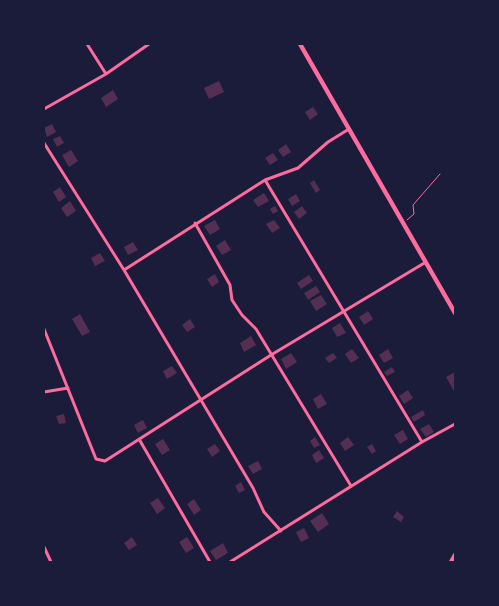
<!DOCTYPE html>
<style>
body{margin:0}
#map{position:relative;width:499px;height:606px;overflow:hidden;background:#1b1b3a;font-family:Poppins,sans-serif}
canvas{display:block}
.frame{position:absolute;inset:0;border:45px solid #1b1b3a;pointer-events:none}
</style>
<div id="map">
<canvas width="499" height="606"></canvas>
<div class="frame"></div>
</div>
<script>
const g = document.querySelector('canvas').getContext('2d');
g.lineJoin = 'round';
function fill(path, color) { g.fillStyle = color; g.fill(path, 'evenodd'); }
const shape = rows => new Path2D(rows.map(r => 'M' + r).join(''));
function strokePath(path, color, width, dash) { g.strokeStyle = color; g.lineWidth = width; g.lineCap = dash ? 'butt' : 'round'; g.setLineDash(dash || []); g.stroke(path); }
const building = shape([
 [219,81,224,92,209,99,204,88],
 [113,90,118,99,106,107,101,98],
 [313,107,318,114,310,120,305,112],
 [52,124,56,132,47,137,44,128],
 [60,136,64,143,57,147,53,139],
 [286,144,291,152,283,157,278,150],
 [71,150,78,161,69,167,62,155],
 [273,153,278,160,270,165,265,158],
 [314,180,320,190,316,193,310,183],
 [60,187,66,197,59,202,53,192],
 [264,193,269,201,258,207,253,200],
 [296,194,300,201,292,206,288,199],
 [70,201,76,211,67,217,61,208],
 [275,206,278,211,273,214,270,209],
 [302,206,307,213,299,219,294,212],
 [215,220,220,229,210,235,204,226],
 [274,220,280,228,272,233,266,224],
 [225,240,231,250,222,255,216,246],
 [133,242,138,250,128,255,124,247],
 [100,253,105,261,95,266,91,258],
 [215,274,219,282,212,287,207,279],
 [309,275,313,281,301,289,297,283],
 [316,286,320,292,308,300,304,293],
 [321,295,327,304,316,311,310,301],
 [368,311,373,319,364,325,359,317],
 [80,314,90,332,82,336,72,319],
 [190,319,195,327,187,332,182,325],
 [340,323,346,333,337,337,332,328],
 [251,336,256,345,244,352,240,343],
 [352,349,359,358,351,363,345,354],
 [388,349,393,358,384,363,379,355],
 [291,353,297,362,286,369,281,359],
 [333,353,337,358,329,363,325,358],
 [172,366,177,373,167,379,163,371],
 [392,367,395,372,387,376,384,372],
 [455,372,455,393,446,377],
 [408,390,413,398,404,404,399,396],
 [321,394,327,404,318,409,313,399],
 [423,410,425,415,414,422,411,417],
 [64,414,66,423,59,424,56,416],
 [143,420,147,428,138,433,134,425],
 [429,424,434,432,426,437,420,429],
 [403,430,408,439,400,444,394,435],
 [315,437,320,445,314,448,310,441],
 [348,437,354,445,345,451,340,443],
 [163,439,170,450,162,455,155,444],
 [215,444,220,451,212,457,207,449],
 [372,444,376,451,372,454,367,447],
 [319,450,324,458,316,463,312,455],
 [258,461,262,469,253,474,248,466],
 [241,482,245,490,239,493,235,486],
 [158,498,165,508,157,514,150,503],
 [194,499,201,510,194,515,187,504],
 [397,511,404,517,401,522,393,517],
 [322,513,329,524,318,532,310,521],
 [304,528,309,538,301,542,296,532],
 [132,537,137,545,129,550,124,543],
 [187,537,194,548,186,553,179,542],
 [223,543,228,553,216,560,210,551]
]);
const path = shape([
 [407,220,414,214,413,205,440,174]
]);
const minor = shape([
 [87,44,106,74],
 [44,109,106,74,149,44],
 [44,143,124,270,253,488,264,512,281,531],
 [265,180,422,442],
 [195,223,230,285,232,300,242,315,256,329,351,486],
 [124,270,265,180,298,168,328,142,349,129],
 [44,329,96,459,105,461,271,355,426,262],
 [44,392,68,388],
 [139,439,210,562],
 [44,547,51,562],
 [230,562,422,442,455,424]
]);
const primary = shape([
 [300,44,455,313]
]);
const trunk = shape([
 [451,562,455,555]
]);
fill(building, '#542f53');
strokePath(path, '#ff6b9d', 1);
strokePath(minor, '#ff6b9d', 3);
strokePath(primary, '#ff6b9d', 4.5);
strokePath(trunk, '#ff6b9d', 4.5);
</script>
